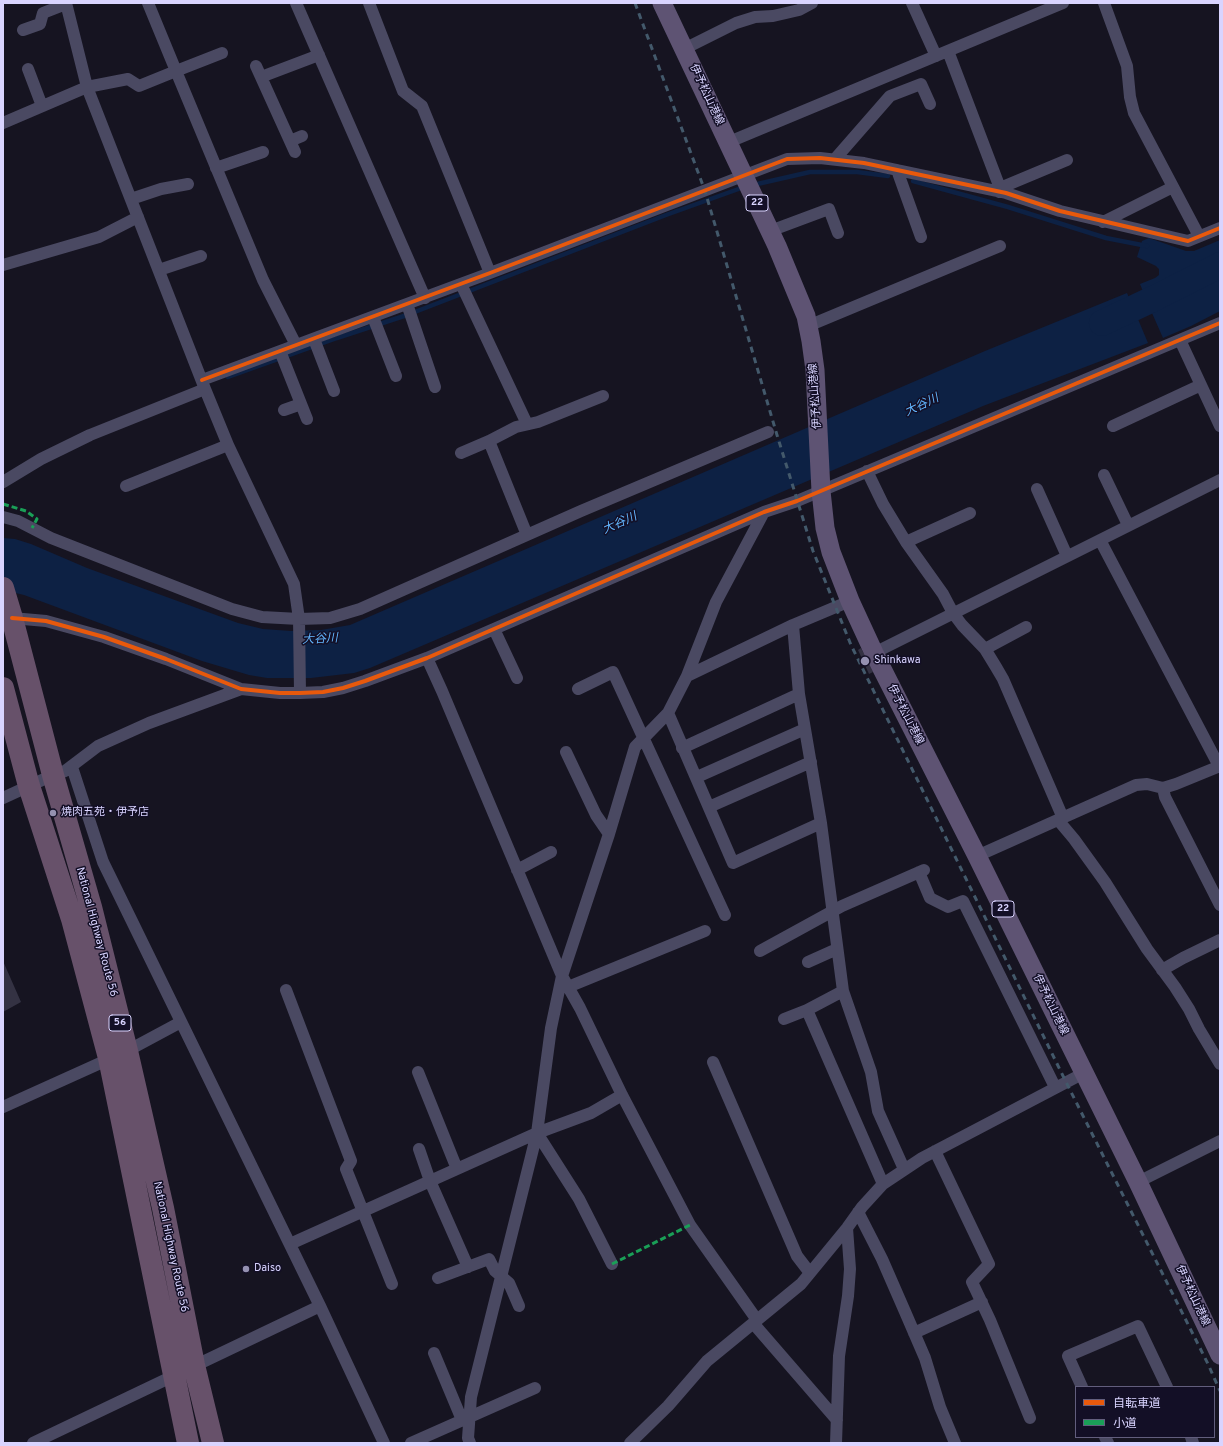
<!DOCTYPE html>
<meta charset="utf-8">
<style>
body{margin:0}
#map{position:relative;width:1223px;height:1446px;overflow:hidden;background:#161421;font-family:Overpass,"Noto Sans JP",sans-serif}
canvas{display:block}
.frame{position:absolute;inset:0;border:4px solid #d9d4ff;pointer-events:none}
.legend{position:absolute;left:1075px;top:1386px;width:140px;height:52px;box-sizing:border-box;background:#130f26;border:1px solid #625e7d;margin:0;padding:5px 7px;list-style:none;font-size:12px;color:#d9d4ff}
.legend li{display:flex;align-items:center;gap:8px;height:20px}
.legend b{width:20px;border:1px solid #625e7d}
</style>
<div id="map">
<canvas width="1223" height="1446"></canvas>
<div class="frame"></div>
<ul class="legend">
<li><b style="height:5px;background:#e8590c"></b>自転車道</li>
<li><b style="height:5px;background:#1a9f57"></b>小道</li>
</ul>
</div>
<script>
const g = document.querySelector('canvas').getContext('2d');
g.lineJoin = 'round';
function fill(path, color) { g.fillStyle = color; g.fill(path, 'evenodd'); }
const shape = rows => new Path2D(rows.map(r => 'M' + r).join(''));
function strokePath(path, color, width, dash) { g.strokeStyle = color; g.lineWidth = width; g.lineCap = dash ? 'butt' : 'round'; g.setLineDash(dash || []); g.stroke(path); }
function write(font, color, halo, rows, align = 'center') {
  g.font = font + ' Overpass,"Noto Sans JP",sans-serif'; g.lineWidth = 3; g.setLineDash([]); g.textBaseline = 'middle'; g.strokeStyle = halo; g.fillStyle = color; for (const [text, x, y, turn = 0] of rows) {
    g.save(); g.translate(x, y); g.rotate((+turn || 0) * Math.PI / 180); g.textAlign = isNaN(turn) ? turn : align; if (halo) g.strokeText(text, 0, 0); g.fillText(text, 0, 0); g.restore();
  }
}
const water = shape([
 [1149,238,1186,251,1194,251,1220,240,1220,311,1191,326,1163,338,1152,313,1155,312,1153,308,1150,309,1140,284,1155,278,1159,275,1159,269,1156,266,1137,257,1142,241],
 [1127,293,1148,343,983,406,370,668,354,673,311,678,267,678,249,675,202,661,24,595,3,590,3,538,15,539,31,544,87,568,238,623,263,629,291,631,321,630,350,625,985,351]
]);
const stream = shape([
 [913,181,1008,207,1106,238,1147,246],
 [753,185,810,172,857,172,888,176],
 [228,377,337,338,407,315,666,215,744,187]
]);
const river = shape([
 [1102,323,1157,297,1220,265]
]);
const building = shape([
 [861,648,873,672,869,674,858,650],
 [3,961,21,1002,3,1012]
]);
const street = shape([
 [66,3,87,87,205,389,228,445,294,584,299,619,300,693],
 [296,3,425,298],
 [369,3,403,91,422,106,490,273],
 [912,3,936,56],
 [1104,3,1127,66,1130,97,1134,113,1199,236],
 [23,30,40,24,43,13,66,4],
 [684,49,736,23,755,17,773,16,799,10,812,3],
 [948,51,1000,188],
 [222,53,176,71,263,280,296,345],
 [256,66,295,152],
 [28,69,42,106],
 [261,77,319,55],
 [3,123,87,87,128,79,139,86,176,71,148,3],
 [290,141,302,136],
 [729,142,1063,3],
 [835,159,890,96,921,84,930,104],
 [216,168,263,152],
 [897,170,921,237],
 [999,192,1000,188,1067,160],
 [131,199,161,189,188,184],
 [1103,222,1173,187],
 [770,231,829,209,838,233],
 [3,265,99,237,138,217],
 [159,270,201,256],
 [461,284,527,424],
 [407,304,435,387],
 [373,317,396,376],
 [808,326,1000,246],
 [314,339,334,391],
 [1180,340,1220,426],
 [280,351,307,419],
 [202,380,490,273,787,159,820,158,864,163,1006,193,1060,211,1188,241,1220,228],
 [284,410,301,404],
 [1113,426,1201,385],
 [489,441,527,535],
 [461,453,489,441,516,427,538,422,603,396],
 [867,471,883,504,906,542,943,594,953,613,962,625,985,649,996,667,1003,679,1063,818],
 [1104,475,1128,525],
 [3,482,41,459,90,435,205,389],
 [126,486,228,445],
 [1037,489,1067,556],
 [3,517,18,521,51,538,232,609,262,617,299,619,330,618,360,609,581,511,768,432],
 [1100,540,1219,766],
 [906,542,970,513],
 [12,618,46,621,104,637,166,659,241,689,280,693,300,693,323,692,343,688,365,681,427,658,764,512,797,501,1220,323],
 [793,625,799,694,821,823,843,991,871,1072,878,1111,904,1169],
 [494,629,517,678],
 [985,649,1026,627],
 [874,653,1220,480],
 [427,658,442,691,562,976,580,1008,622,1095,690,1225,757,1320],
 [687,676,793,625,850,601],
 [578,689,613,672,725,915],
 [668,713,733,863,821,823],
 [682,748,799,694],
 [566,752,596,815,609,834],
 [72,767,103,862,320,1306,384,1443],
 [697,777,805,729],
 [1163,788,1165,797,1220,905],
 [3,798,53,775,65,771,98,746,149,723,241,689],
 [709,807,811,762],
 [1058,820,1074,839,1105,882,1147,949,1175,987,1189,1009,1199,1029,1220,1064],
 [977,856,1136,785,1147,784,1163,788,1176,784,1220,766],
 [517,870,551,852],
 [919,872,930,898,948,907,963,901,1055,1087],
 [760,951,842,906,924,870],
 [808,962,837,949],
 [1162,970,1183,958,1220,940],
 [568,987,705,931],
 [286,990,351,1161,346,1169,392,1284],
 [807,1010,883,1184],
 [784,1019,807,1010,843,991],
 [713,1062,797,1256,810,1273],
 [418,1072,457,1169],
 [3,1107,127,1051,181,1022],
 [537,1133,579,1199,612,1264],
 [419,1149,430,1181,468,1267],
 [935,1151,989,1264,972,1282,990,1320,1030,1418],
 [1138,1182,1220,1141],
 [858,1212,882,1259,906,1314,925,1358,940,1407,955,1443],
 [290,1244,537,1133,591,1113,622,1095],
 [438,1278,489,1259,495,1271,509,1283,519,1306],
 [753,1323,837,1420],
 [914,1333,982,1302],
 [434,1353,462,1420],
 [1082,1387,1068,1356,1138,1326,1167,1387],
 [1105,1437,1108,1443],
 [1191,1437,1193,1443],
 [33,1443,320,1306],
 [411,1443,535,1388],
 [470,1443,468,1438,471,1397,537,1133,551,1028,562,976,609,834,635,747,668,713,687,676,716,602,764,512],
 [630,1443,668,1406,707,1361,801,1284,847,1228,862,1207,883,1184,922,1158,1084,1073],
 [836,1443,839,1356,848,1296,850,1269,847,1228]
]);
const primary = shape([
 [662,3,777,246,806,316,811,341,815,370,821,491,825,528,831,552,850,601,874,653,977,856,1138,1182,1220,1355]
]);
const highway = shape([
 [3,588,12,618,53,775,91,907,127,1051,163,1208,194,1365,213,1443],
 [3,688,29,786,72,919,109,1058,188,1443]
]);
const rail = shape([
 [635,3,705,191,777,435,813,551,851,645,1066,1082,1208,1364,1220,1391]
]);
const quiet = shape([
 [3,504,26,511,37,519,32,528],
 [612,1264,690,1225]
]);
const cycleway = shape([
 [202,380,490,273,787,159,820,158,864,163,1006,193,1060,211,1188,241,1220,228],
 [12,618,46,621,104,637,166,659,241,689,280,693,300,693,323,692,343,688,365,681,427,658,764,512,797,501,1220,323]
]);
const markers = [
 [865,661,5,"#9591b1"],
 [53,813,4,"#9591b1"],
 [246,1269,4,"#9591b1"]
];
const shields = [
 [757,203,22],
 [1003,909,22],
 [120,1023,22]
];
const shieldNames = [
 ["22",757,203],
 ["22",1003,909],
 ["56",120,1023]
];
const streetNames = [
 ["伊予松山港線",706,95,65],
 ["伊予松山港線",816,396,-94],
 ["伊予松山港線",905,715,63],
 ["National Highway Route 56",96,932,75],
 ["伊予松山港線",1050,1005,64],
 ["National Highway Route 56",170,1247,78],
 ["伊予松山港線",1192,1296,65]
];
const poiNames = [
 ["Shinkawa",874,661],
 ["焼肉五苑・伊予店",61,813],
 ["Daiso",254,1269]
];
const waterNames = [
 ["大谷川",922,406,-25],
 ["大谷川",620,524,-24],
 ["大谷川",320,640,-3]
];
fill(water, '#0d2144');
strokePath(stream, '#0d2144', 4.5);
strokePath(river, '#0d2144', 26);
fill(building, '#343243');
strokePath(street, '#4a4962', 12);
strokePath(primary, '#5e5373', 19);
strokePath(highway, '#67516a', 22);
strokePath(rail, '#43596b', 3, [6, 5]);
strokePath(quiet, '#1a9f57', 3, [6, 3]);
strokePath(cycleway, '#e8590c', 4);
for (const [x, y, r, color] of markers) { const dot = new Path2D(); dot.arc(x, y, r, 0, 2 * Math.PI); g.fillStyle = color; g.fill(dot); strokePath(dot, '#130f26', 1.5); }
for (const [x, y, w] of shields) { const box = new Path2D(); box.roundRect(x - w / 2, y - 8, w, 16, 3); g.fillStyle = '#130f26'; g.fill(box); strokePath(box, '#d9d4ff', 1); }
write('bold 10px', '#d9d4ff', null, shieldNames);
write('11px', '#d9d4ff', '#130f26', streetNames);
write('11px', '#d9d4ff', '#130f26', poiNames, 'left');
write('italic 12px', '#62b6ff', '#130f26', waterNames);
</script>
